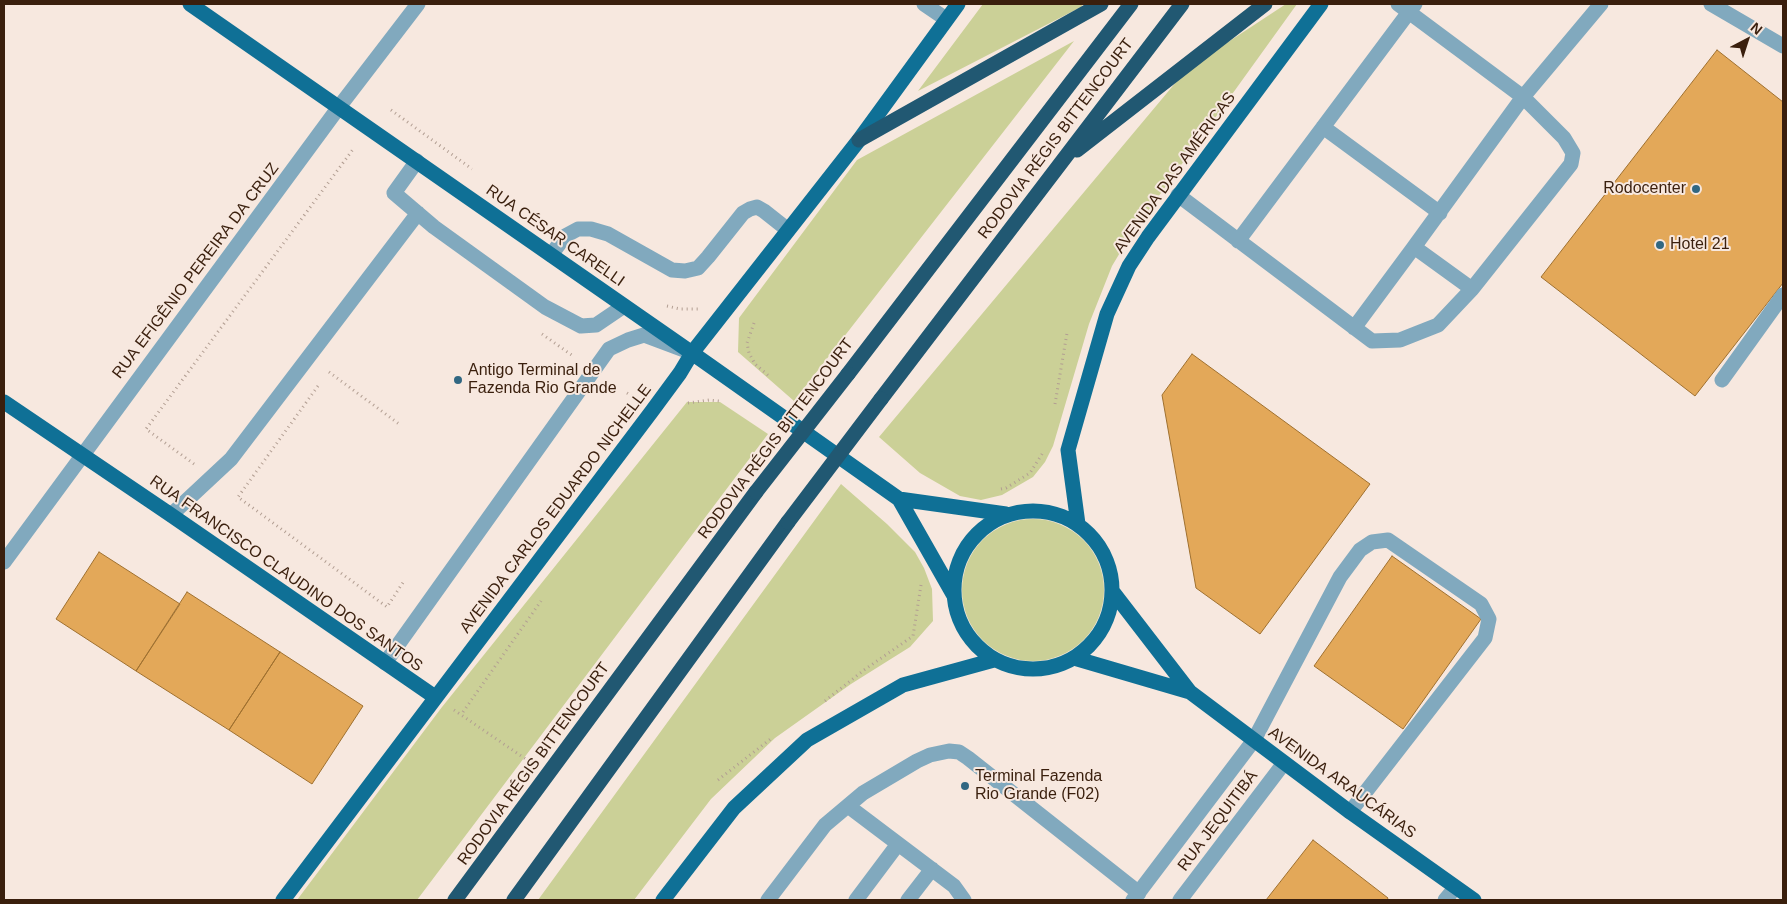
<!DOCTYPE html>
<meta charset="utf-8">
<style>
body{margin:0}
#map{position:relative;width:1787px;height:904px;overflow:hidden;background:#f7e8df;font-family:Helvetica,sans-serif}
canvas{display:block}
.frame{position:absolute;inset:0;border:5px solid #3a1f0d;pointer-events:none}
.north{position:absolute;left:1722px;top:15px;width:50px;height:50px;-webkit-text-stroke:4px #f7e8df;paint-order:stroke;rotate:40deg;font-size:14px;font-weight:700;line-height:20px;text-align:center;color:#3a1f0d}
.north::after{content:'';display:block;margin:auto;width:18px;height:22px;background:#3a1f0d;clip-path:polygon(50% 0,100% 100%,50% 72%,0 100%)}
</style>
<div id="map">
<canvas width="1787" height="904"></canvas>
<div class="frame"></div>
<div class="north">N</div>
</div>
<script>
const g = document.querySelector('canvas').getContext('2d');
g.lineJoin = 'round';
function fill(path, color) { g.fillStyle = color; g.fill(path, 'evenodd'); }
const shape = rows => new Path2D(rows.map(r => 'M' + r).join(''));
function strokePath(path, color, width, dash) { g.strokeStyle = color; g.lineWidth = width; g.lineCap = dash ? 'butt' : 'round'; g.setLineDash(dash || []); g.stroke(path); }
function write(font, color, halo, rows, align = 'center') {
  g.font = font + ' Helvetica,sans-serif'; g.lineWidth = 4; g.setLineDash([]); g.textBaseline = 'middle'; g.strokeStyle = halo; g.fillStyle = color; for (const [text, x, y, turn = 0] of rows) {
    g.save(); g.translate(x, y); g.rotate((+turn || 0) * Math.PI / 180); g.textAlign = isNaN(turn) ? turn : align; if (halo) g.strokeText(text, 0, 0); g.fillText(text, 0, 0); g.restore();
  }
}
const green = shape([
 [983,4,1083,4,1081,7,918,91],
 [1286,4,1297,4,1130,236,1112,266,1089,324,1053,446,1045,462,1033,477,1002,495,981,500,960,496,920,473,879,437,1187,69],
 [1074,41,794,401,738,352,739,318,857,160],
 [687,402,720,402,768,434,417,900,297,900,442,707],
 [841,484,887,524,915,552,924,568,932,589,933,621,910,647,851,684,775,738,711,799,634,900,538,900],
 '962 590a71 71 0 1 1 142 0a71 71 0 1 1-142 0Z'
]);
const building = shape([
 [1717,50,1783,102,1783,283,1695,396,1541,277,1717,50],
 [1192,354,1370,484,1260,634,1196,588,1162,395,1192,354],
 [99,552,180,604,136,671,56,619,99,552],
 [1392,556,1481,619,1403,729,1314,666,1392,556],
 [187,592,280,652,229,730,136,671,187,592],
 [280,652,363,706,312,784,229,730,280,652],
 [1313,840,1388,898,1387,900,1266,900,1313,840]
]);
const path = shape([
 [391,110,472,169],
 [667,306,680,309,698,309],
 [754,323,747,343,749,353,755,364,770,377],
 [542,334,573,356],
 [329,372,399,424],
 [318,386,238,497,387,607,404,581],
 [627,393,635,398],
 [688,403,709,400,719,401],
 [1055,404,1067,333],
 [194,464,146,429,354,148],
 [1001,489,1006,488,1030,473,1044,451],
 [825,701,864,670,913,636,921,585],
 [454,710,530,762],
 [463,712,541,601],
 [718,780,773,737]
]);
const minor = shape([
 [924,4,946,19],
 [1711,4,1783,46],
 [1323,127,1440,213],
 [417,161,394,193,434,227,545,307,581,326,596,325,624,306],
 [1178,195,1372,341,1400,340,1438,325,1472,289,1571,164,1573,153,1564,138,1523,97,1398,4],
 [1238,241,1415,4],
 [551,255,565,236,578,229,591,229,608,234,672,270,685,271,698,268,708,257,743,213,750,209,757,207,764,211,788,230],
 [1472,289,1414,247,1523,97,1601,4],
 [1354,328,1414,247],
 [1722,380,1783,295],
 [171,515,231,459,418,213],
 [4,562,339,107,418,4],
 [385,663,609,349,628,340,644,335,684,350],
 [848,806,954,886,964,900],
 [768,900,825,825,863,793,917,761,930,755,949,751,959,752,968,758,1139,893],
 [856,900,898,844],
 [908,900,932,869],
 [1133,900,1254,740,1340,577,1360,550,1372,542,1388,540,1481,604,1489,619,1485,638,1350,812],
 [1180,900,1284,763],
 [1445,900,1455,888]
]);
const major = shape([
 [190,4,692,353,899,499,953,594],
 [4,402,171,515,435,697],
 [899,499,1006,514],
 '954 590a79 79 0 1 1 158 0a79 79 0 1 1-158 0Z',
 [1078,524,1068,450,1107,314,1129,266,1148,237,1321,4],
 [1113,592,1190,692,1350,812,1474,900],
 [1074,658,1190,692],
 [283,900,652,411,680,373,692,353,859,140,958,4],
 [663,900,734,808,807,740,903,685,994,660]
]);
const highway = shape([
 [859,140,1101,4],
 [1077,150,1265,4],
 [848,374,1131,4],
 [881,399,1182,4],
 [455,900,756,492],
 [514,900,788,522]
]);
const highwayBridge = shape([
 [756,492,848,374],
 [788,522,881,399]
]);
const markers = [
 [1696,189,5,"#316782"],
 [1660,245,5,"#316782"],
 [458,380,5,"#316782"],
 [965,786,5,"#316782"]
];
const streetNames = [
 ["RODOVIA RÉGIS BITTENCOURT",1056,139,-53],
 ["AVENIDA DAS AMÉRICAS",1175,173,-54],
 ["RUA CÉSAR CARELLI",555,236,35],
 ["RUA EFIGÊNIO PEREIRA DA CRUZ",196,271,-53],
 ["RODOVIA RÉGIS BITTENCOURT",776,439,-53],
 ["AVENIDA CARLOS EDUARDO NICHELLE",556,509,-53],
 ["RUA FRANCISCO CLAUDINO DOS SANTOS",286,574,35],
 ["RODOVIA RÉGIS BITTENCOURT",534,764,-54],
 ["AVENIDA ARAUCÁRIAS",1342,783,36],
 ["RUA JEQUITIBÁ",1218,821,-53]
];
const poiNames = [
 ["Rodocenter",1686,189,"right"],
 ["Hotel 21",1670,245],
 ["Antigo Terminal de",468,371],
 ["Fazenda Rio Grande",468,389],
 ["Terminal Fazenda",975,777],
 ["Rio Grande (F02)",975,795]
];
fill(green, '#cbd097');
fill(building, '#e3a859');
strokePath(building, '#9f702f', 1);
strokePath(path, '#b29e92', 3, [1, 4]);
strokePath(minor, '#81a9be', 15);
strokePath(major, '#0f7096', 15);
strokePath(highway, '#215872', 15);
strokePath(highwayBridge, '#215872', 15);
for (const [x, y, r, color] of markers) { const dot = new Path2D(); dot.arc(x, y, r, 0, 2 * Math.PI); g.fillStyle = color; g.fill(dot); strokePath(dot, '#f7e8df', 2); }
write('16px', '#3a1f0d', '#f7e8df', streetNames);
write('16px', '#3a1f0d', '#f7e8df', poiNames, 'left');
</script>
